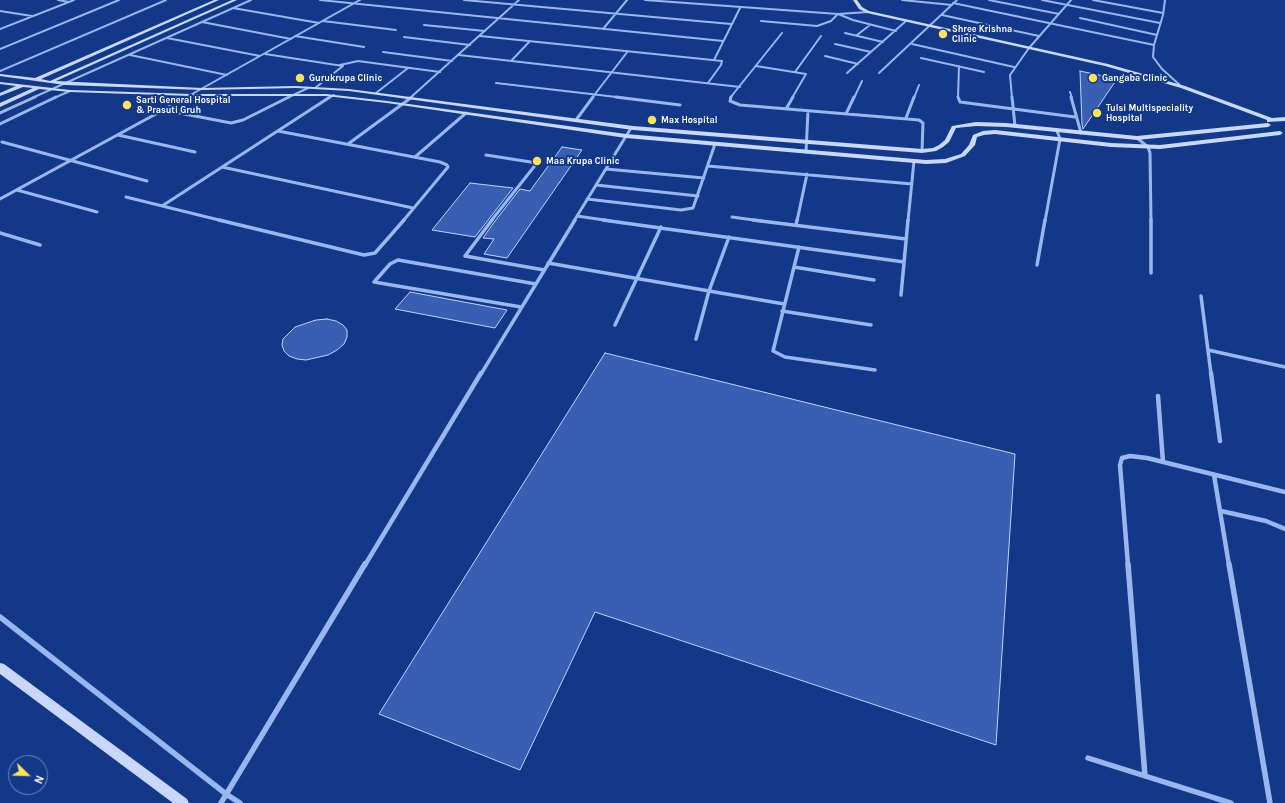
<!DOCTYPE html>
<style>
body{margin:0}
#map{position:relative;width:1285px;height:803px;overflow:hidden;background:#143888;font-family:Karla,sans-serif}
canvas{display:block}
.north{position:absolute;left:8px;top:755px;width:40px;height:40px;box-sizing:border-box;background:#143888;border:1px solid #7288b8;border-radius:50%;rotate:113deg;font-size:11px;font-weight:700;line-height:16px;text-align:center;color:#fff}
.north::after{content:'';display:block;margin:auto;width:14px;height:18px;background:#ffe458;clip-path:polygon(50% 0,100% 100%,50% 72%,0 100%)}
</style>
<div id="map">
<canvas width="1285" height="803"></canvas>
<div class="north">N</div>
</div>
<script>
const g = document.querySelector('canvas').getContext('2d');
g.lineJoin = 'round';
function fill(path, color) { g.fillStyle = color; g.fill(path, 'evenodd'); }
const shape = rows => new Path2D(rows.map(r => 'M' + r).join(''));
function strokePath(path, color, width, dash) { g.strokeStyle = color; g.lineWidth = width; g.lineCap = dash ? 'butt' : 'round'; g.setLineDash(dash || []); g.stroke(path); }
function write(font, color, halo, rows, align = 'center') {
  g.font = font + ' Karla,sans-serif'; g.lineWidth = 4; g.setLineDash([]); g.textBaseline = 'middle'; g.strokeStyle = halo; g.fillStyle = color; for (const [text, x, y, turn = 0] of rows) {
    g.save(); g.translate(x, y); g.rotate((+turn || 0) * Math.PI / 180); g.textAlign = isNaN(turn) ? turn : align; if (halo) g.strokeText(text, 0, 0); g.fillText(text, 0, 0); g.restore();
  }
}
const building = shape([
 [1080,71,1117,79,1083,129,1082,124,1080,71],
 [562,147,582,150,507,258,484,254,494,239,483,238,495,221,520,189,530,191,562,147],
 [470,183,513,188,475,237,432,230,470,183],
 [410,292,507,310,495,328,395,309,410,292],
 [327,319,336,321,343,325,347,330,347,337,344,344,337,350,328,355,306,360,297,359,289,356,284,351,282,345,283,339,295,327,316,320,327,319],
 [605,353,1015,454,996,745,595,612,520,770,379,714,605,353]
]);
const streetFar4 = shape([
 [58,0,69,2],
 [320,0,723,41],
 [464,0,731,24],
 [645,0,838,14,868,12],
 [902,0,952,5],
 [989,0,1059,14],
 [1042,0,1160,23],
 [1093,0,1163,13],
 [1165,0,1163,15,1154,45,1153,57,1162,69,1182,87],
 [953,3,1154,45],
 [233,8,319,23],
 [0,11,32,16],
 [942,15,1039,36],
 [1080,18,1157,35],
 [323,21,396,30],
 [761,21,817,26,831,21,838,14,853,20,896,31],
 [202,22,291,39],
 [424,25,485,31],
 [0,29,74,0],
 [603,29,627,0],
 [845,33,883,42],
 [857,35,870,25],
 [295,36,364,47],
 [480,36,722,61,721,65,708,83],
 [404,37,470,45],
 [167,38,260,56],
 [835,44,871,52],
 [912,44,1014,67],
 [0,49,119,0],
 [383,52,452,61],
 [265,54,343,66,315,88],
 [130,55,227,75],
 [459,55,740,87],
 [825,56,858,64],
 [921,58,984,72],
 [512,60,530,41],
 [714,60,740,8],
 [340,65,358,61,440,72],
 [756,66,806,74,792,98],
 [0,71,166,0],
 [795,72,821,36],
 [847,73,906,21],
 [879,73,957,0],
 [496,83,625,98],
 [1070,92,1072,98],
 [376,93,408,68],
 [32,98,251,0],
 [54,98,70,91],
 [185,98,360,0],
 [287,98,308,88],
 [329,98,334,95],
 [410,98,519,0],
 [592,98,628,51],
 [730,98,782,33],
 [854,98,862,81],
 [914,98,919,85],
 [958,98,959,66],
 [1012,98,1010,75,1029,48,1071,0]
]);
const streetFar3 = shape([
 [616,97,680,105],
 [731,97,730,101,740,105,919,120,923,123,922,151],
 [958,97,960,102,1075,117],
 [1012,97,1015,126],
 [1071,97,1081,133],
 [786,109,793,97],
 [164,110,231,123,243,120,289,97],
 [0,113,35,97],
 [846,114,854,97],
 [906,118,914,97],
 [576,120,593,97],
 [0,124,56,97],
 [278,131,440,162,447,165,448,167,403,221],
 [118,135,195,152],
 [1137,138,1148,147,1150,153,1151,221],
 [2,142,147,181],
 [348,144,412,97],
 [806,152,808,111],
 [486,155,537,163,491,221],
 [415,157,466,113],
 [708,166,912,184],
 [222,167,413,208],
 [606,169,704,178],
 [596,185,698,196],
 [17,190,97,212],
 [126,197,223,221],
 [0,199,187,97],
 [587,199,681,210,693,208,715,144],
 [162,206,330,97],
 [577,216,611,221],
 [732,217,761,221],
 [574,221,631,128],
 [797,221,807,174],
 [908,221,914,161],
 [1045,221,1060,139,1057,131]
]);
const streetFar2 = shape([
 [219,220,364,255,375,253,404,220],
 [492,220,465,256,544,270],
 [603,220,904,262],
 [753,220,906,239],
 [1151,220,1151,273],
 [796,225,797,220],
 [0,233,40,245],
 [799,247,773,351,785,357,875,370],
 [548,263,784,304],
 [1037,265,1045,220],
 [794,267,874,280],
 [901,295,908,220],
 [1201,296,1211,374],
 [521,307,374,282,390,264,398,260,536,284],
 [782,311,871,325],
 [615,325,661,227],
 [696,339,709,291,729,237],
 [1208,350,1285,367],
 [481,374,575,220]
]);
const streetFar1 = shape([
 [1211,373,1220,441],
 [1158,396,1163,462],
 [1214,475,1229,565],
 [1221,511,1266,521,1285,529],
 [365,565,481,373],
 [1128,565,1120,465,1122,458,1130,456,1147,458,1285,492]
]);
const street = shape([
 [1128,564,1145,776],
 [1229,564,1270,803],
 [0,617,226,794,240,803],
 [1088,758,1231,803],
 [221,803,365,564]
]);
const secondary = shape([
 [214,0,219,0,41,79,50,81,232,0,237,0,56,81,202,88,296,86,349,89,633,126,922,149,933,148,939,145,945,140,952,126,976,122,1006,123,1137,136,1268,123,1271,125,1268,127,1137,140,1006,127,976,126,956,128,949,142,943,147,936,151,922,153,633,130,349,91,296,88,202,90,65,85,0,76,0,74,35,78,214,0],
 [853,0,857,0,862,7,869,11,1108,64,1185,86,1272,118,1285,117,1285,121,1267,122,1267,120,1181,88,1105,66,867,13,859,9,853,0],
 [0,82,70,90,191,94,326,94,387,101,626,134,926,160,945,159,961,154,969,145,973,135,983,131,995,130,1111,143,1160,145,1280,131,1283,133,1280,135,1160,149,1111,147,995,134,984,135,977,137,975,145,965,156,946,163,926,164,626,138,387,103,326,96,191,96,70,92,39,89,0,107,0,103,33,88,23,87,0,96,0,93,16,86,0,84,0,82],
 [0,663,4,664,187,799,189,803,173,803,0,674,0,663]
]);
const markers = [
 [943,34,5,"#ffe458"],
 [300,78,5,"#ffe458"],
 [1093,78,5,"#ffe458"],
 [127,105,5,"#ffe458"],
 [1097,113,5,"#ffe458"],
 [652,120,5,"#ffe458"],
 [537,161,5,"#ffe458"]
];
const farPoinames = [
 ["Shree Krishna",952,29],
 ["Clinic",952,39],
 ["Gurukrupa Clinic",309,78],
 ["Gangaba Clinic",1102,78],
 ["Sarti General Hospital",136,100],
 ["& Prasuti Gruh",136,110],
 ["Tulsi Multispeciality",1106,108],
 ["Hospital",1106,118],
 ["Max Hospital",661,120],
 ["Maa Krupa Clinic",546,161]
];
fill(building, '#385fb1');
strokePath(building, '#c0d4fb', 1);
strokePath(streetFar4, '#9ab6ef', 2);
strokePath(streetFar3, '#9ab6ef', 3);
strokePath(streetFar2, '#9ab6ef', 3.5);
strokePath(streetFar1, '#9ab6ef', 4.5);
strokePath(street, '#9ab6ef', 5.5);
fill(secondary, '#c8d7fb');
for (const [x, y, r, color] of markers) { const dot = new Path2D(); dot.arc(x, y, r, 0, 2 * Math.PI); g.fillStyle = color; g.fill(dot); strokePath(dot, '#143888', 1.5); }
write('bold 9px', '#fff', '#143888', farPoinames, 'left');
</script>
